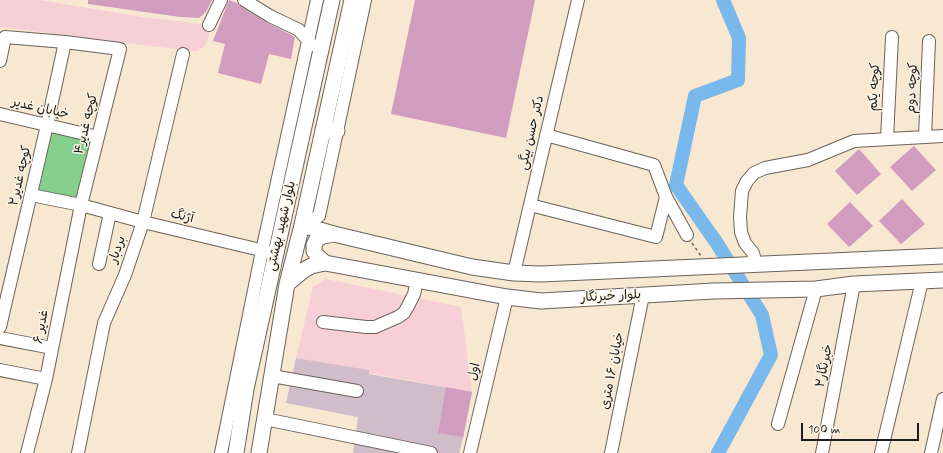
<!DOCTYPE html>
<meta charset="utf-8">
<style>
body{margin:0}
#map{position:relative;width:943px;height:453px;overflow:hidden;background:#f8e7d1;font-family:Mynerve,sans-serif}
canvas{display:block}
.scale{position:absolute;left:801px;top:423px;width:118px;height:18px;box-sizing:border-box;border:2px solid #1c1c1c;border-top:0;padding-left:5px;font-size:12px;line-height:14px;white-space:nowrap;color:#1c1c1c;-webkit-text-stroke:3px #fcf5e5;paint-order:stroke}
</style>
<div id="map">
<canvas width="943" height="453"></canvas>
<div class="scale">100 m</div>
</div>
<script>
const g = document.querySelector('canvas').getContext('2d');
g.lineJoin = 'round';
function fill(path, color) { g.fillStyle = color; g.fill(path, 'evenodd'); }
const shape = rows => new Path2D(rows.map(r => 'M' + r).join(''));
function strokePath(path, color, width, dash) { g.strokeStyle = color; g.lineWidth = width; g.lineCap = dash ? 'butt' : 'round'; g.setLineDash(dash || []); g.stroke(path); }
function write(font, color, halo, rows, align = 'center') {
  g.font = font + ' Mynerve,"Playpen Sans Arabic",sans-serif'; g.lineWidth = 3; g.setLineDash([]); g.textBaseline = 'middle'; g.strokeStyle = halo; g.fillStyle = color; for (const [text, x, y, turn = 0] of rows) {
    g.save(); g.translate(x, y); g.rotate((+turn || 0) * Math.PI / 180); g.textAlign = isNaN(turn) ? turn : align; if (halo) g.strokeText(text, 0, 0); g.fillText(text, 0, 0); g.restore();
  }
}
const built = shape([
 [0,0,39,0,142,17,209,25,209,36,205,46,197,51,191,51,0,27],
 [326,279,461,307,472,392,369,373,369,370,296,358,313,287]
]);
const industrial = shape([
 [296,358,369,370,369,374,472,392,464,434,459,453,353,453,358,417,286,403]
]);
const green = shape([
 [52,131,93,140,80,200,39,190]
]);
const river = shape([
 [718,453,771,355,762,315,716,242,676,185,695,96,738,80,739,38,723,0]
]);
const building = shape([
 [88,0,212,0,206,12,199,18,180,17,88,4],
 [229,0,237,3,240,6,266,22,295,37,291,59,269,54,261,84,218,73,225,44,213,41],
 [415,0,535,0,506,138,391,114],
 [914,146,936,170,912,191,890,167],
 [859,149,881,174,857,195,835,171],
 [902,199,925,224,901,244,879,221],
 [850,202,873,226,849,247,827,224],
 [446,387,472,392,463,437,438,433]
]);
const path = shape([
 [692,243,701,256]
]);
const minor = shape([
 [244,0,270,16,299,30,312,45],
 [209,25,221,0],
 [0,61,5,37,65,42,120,49,81,205,46,379,27,453],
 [0,114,98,137],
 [546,135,654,165,666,197,687,235],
 [925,137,929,41],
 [887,139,892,37],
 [31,195,81,205,143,222,269,252],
 [530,205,656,237,666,197],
 [302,225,319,216,365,0],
 [99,264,110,213],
 [756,264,753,253,745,243,741,232,740,217,742,191,747,181,754,173,765,168,808,160,854,141,943,136],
 [514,273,578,0],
 [323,322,366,327,375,327,398,317,404,313,408,306,414,294,417,281],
 [0,327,47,125,65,42],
 [0,338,52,348],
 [0,370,46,379],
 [272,376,357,391],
 [265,419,431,453],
 [778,424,816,289],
 [78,453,104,323,125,275,143,222,183,54],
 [221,453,262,251,317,0],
 [470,453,507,297],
 [611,453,643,295],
 [822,453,854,284],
 [881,453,922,281],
 [931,453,943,399]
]);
const major = shape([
 [323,129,337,131],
 [302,225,334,234,472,267,514,273,541,274,943,256],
 [325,263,317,256,314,251,314,245,317,239,323,236,334,234],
 [287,284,304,270,311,266,325,263,507,297,541,301,714,291,816,289,854,284,943,280],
 [236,453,246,389,332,0],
 [259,453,287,284,302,225,352,0]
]);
const streetNames = [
 ["کوچه یکم",875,87,-87],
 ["کوچه دوم",913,88,-87],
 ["خیابان غدیر",40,109,13],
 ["کوچه غدیر۴",87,124,-76],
 ["دکتر حسن بیگی",532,133,-77],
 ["کوچه غدیر۲",21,176,-77],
 ["آژنگ",182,217,13],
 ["بلوار شهید بهشتی",282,226,-77],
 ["بردبار",118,250,-71],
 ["بلوار خبرنگار",611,297,-3],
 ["غدیر ۶",42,327,-79],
 ["خبرنگار۲",825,366,-79],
 ["خیابان ۱۶ متری",613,371,-79],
 ["اول",475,372,-77]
];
fill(built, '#f6cfd7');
fill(industrial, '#d1bdc9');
fill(green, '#85ce8b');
strokePath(river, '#79b8ec', 14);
fill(building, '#d09dc0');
strokePath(minor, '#69635b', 14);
strokePath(major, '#69635b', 17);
strokePath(path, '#69635b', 1.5, [3, 3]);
strokePath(minor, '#fff', 12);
strokePath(major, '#fff', 15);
write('13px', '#1c1c1c', '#fcf5e5', streetNames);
</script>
